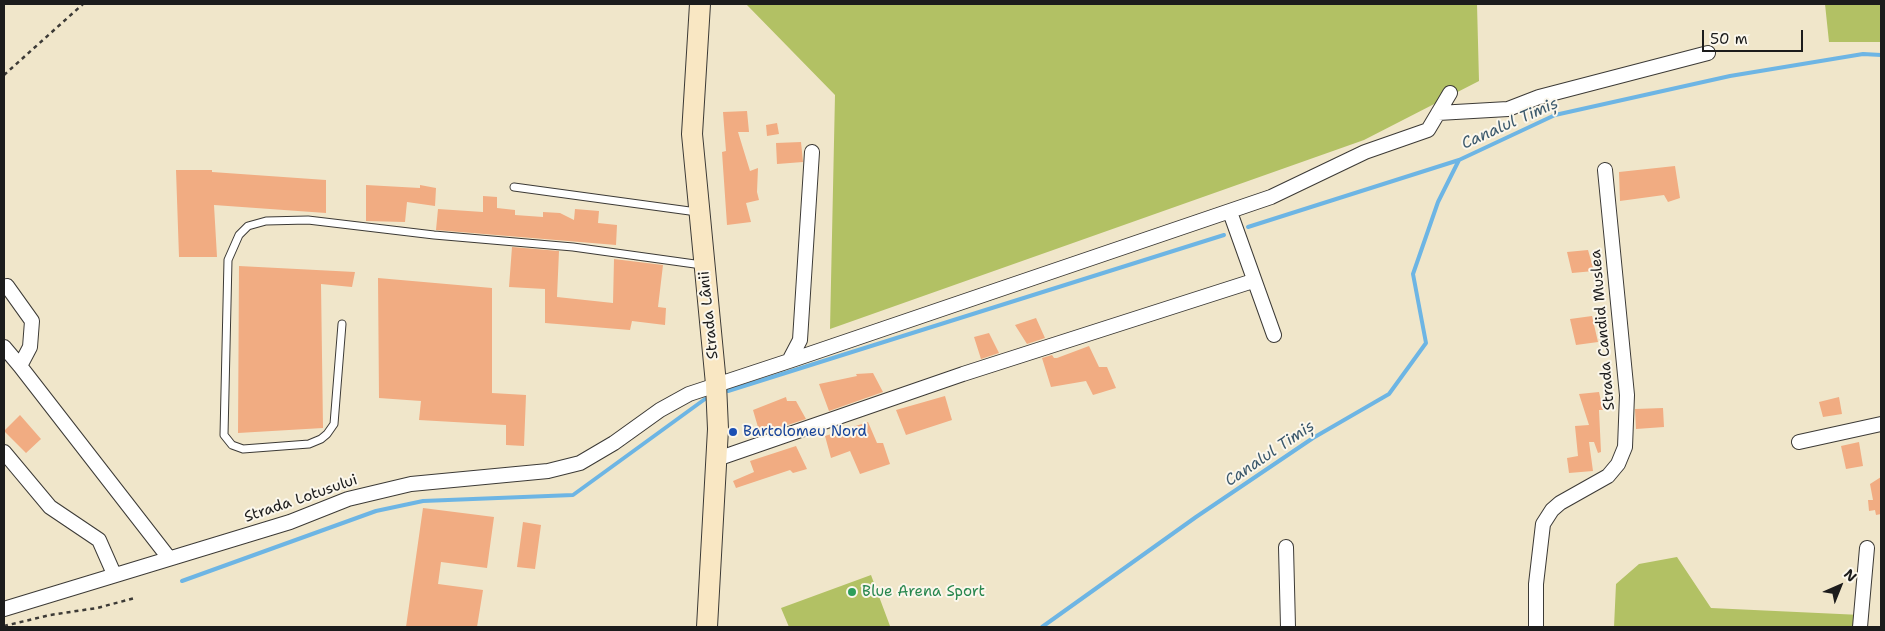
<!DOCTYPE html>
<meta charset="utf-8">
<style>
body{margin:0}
#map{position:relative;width:1885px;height:631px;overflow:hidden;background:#f0e6ca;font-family:"Shantell Sans",sans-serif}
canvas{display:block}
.frame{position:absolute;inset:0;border:5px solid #1c1c1c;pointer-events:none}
.north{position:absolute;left:1815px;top:561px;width:50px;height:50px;-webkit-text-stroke:4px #fbf7ec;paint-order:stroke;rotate:44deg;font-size:14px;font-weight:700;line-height:20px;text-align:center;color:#1c1c1c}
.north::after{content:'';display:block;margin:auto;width:18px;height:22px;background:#1c1c1c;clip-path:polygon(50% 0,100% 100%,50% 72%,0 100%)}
.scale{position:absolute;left:1702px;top:30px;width:101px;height:22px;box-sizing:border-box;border:2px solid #1c1c1c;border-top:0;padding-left:6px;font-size:15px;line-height:18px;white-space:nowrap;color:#1c1c1c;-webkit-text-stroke:4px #fbf7ec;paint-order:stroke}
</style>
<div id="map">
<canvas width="1885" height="631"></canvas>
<div class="frame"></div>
<div class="north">N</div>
<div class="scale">50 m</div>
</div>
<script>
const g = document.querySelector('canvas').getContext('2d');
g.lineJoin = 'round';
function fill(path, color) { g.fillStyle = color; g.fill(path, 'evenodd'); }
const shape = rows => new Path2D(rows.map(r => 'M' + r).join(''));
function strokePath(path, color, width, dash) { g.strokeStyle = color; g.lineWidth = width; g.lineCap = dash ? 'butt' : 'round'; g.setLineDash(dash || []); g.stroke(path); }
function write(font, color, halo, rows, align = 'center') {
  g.font = font + ' "Shantell Sans",sans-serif'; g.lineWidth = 4; g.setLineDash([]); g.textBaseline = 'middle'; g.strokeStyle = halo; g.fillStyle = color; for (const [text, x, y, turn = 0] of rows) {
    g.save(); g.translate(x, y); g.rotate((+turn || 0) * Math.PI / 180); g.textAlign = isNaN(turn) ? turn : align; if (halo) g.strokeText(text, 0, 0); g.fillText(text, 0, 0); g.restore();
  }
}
const green = shape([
 [746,4,1477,4,1479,81,1364,140,830,329,835,95],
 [1825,4,1881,4,1881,42,1829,42],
 [1677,557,1711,608,1861,615,1860,627,1614,627,1616,584,1639,564],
 [871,575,890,626,789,627,781,608]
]);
const stream = shape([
 [1248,227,1459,160],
 [728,391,1224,235],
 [182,581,376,511,423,501,573,495,705,399],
 [1042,627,1196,517,1313,438,1389,394,1426,343,1413,274,1438,202,1459,160,1555,115,1730,76,1863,54,1881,55]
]);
const building = shape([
 [747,111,749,132,738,132,750,171,758,168,757,192,759,200,746,203,751,222,727,225,722,152,726,151,723,112],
 [777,123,779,134,767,136,766,125],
 [801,142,803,162,777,164,776,143],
 [1675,166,1680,198,1668,202,1664,195,1620,201,1619,172],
 [176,170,212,170,212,172,326,180,326,213,214,205,217,257,179,257],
 [366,185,420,188,420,185,436,188,435,206,407,202,405,222,366,221],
 [483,196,497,197,497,208,515,210,515,215,543,217,543,212,560,213,574,220,575,209,599,211,598,223,617,225,616,245,436,230,438,209,483,212],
 [512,247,559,251,557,297,613,303,614,259,663,265,658,307,666,308,665,325,632,321,630,330,545,323,545,289,509,287],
 [1588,250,1594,271,1572,273,1567,252],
 [239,266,355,272,352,287,321,284,323,428,238,433],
 [378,278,492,288,492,393,526,395,524,446,506,445,506,425,419,420,421,401,379,398],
 [1592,316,1598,342,1576,345,1570,319],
 [1036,318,1045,338,1027,344,1015,325],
 [989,333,999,353,981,359,974,337],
 [1089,346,1099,367,1107,367,1116,388,1093,395,1086,381,1051,387,1042,358,1052,355,1054,358,1057,358],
 [873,373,883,392,829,411,819,384,857,376,856,374],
 [1599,392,1603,410,1599,410,1601,452,1598,453,1594,442,1589,442,1593,471,1569,473,1567,458,1578,456,1575,426,1589,425,1579,394],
 [945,396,952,420,906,435,896,410],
 [786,397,787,401,796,401,806,419,760,434,753,410],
 [1839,397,1842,414,1823,417,1819,402],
 [1663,408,1664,427,1636,429,1635,409],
 [20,415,41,439,26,453,4,431],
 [868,422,877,443,883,443,890,464,860,474,850,451,831,458,825,436],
 [1859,442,1863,466,1846,469,1841,446],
 [796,446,807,469,793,473,790,470,736,488,733,481,754,472,750,461],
 [1881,477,1881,514,1876,515,1875,510,1869,511,1868,500,1873,500,1870,484],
 [423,508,494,517,487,568,441,562,438,584,483,590,477,627,406,627],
 [523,522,541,525,535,569,517,567]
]);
const path = shape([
 [4,75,83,4],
 [4,626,50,615,97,608,135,598]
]);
const lane = shape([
 [514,187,697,212],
 [342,324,334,424,327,434,321,439,309,444,243,449,232,445,224,435,228,260,239,235,248,226,266,221,308,220,434,235,573,247,702,265]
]);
const street = shape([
 [1438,113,1508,109,1539,97,1708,53],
 [1230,212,1274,335],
 [7,286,32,321,30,347,20,366,169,558],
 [4,347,20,366],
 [789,361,1271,197,1365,152,1428,130,1450,93],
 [1799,442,1881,424],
 [4,452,50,507,99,540,114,574],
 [717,459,963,374,1253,281],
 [1286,547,1288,627],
 [4,609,290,522,348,499,411,484,548,471,580,463,614,443,660,410,689,394,789,361,800,340,812,152],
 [1536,627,1536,584,1543,524,1552,510,1560,503,1608,476,1618,464,1625,447,1627,395,1605,170],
 [1860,627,1867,548]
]);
const secondary = shape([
 [700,4,692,134,716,384,718,429,707,627]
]);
const markers = [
 [733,432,5,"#1a4fb4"],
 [852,592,5,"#2e9e5b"]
];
const streetNames = [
 ["Strada Lânii",709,315,-96],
 ["Strada Candid Muslea",1603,330,-95],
 ["Strada Lotusului",301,499,-19]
];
const transitNames = [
 ["Bartolomeu Nord",743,432]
];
const leisureNames = [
 ["Blue Arena Sport",862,592]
];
const waterNames = [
 ["Canalul Timiș",1510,124,-24],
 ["Canalul Timiș",1270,454,-34]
];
fill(green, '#b2c164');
strokePath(stream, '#6db5e4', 4);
fill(building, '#f1ac82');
strokePath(lane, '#3c3a36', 9);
strokePath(street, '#3c3a36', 16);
strokePath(secondary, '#3c3a36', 22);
strokePath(path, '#3c3a36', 2.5, [4, 4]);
strokePath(lane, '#fff', 7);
strokePath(street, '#fff', 14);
strokePath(secondary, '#f9e7c3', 20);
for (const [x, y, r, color] of markers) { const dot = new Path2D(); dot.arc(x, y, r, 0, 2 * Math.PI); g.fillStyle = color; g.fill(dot); strokePath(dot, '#fbf7ec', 2); }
write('15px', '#1c1c1c', '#fbf7ec', streetNames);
write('15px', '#164399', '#fbf7ec', transitNames, 'left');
write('15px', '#27864d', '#fbf7ec', leisureNames, 'left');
write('italic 16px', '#3c596c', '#fbf7ec', waterNames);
</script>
